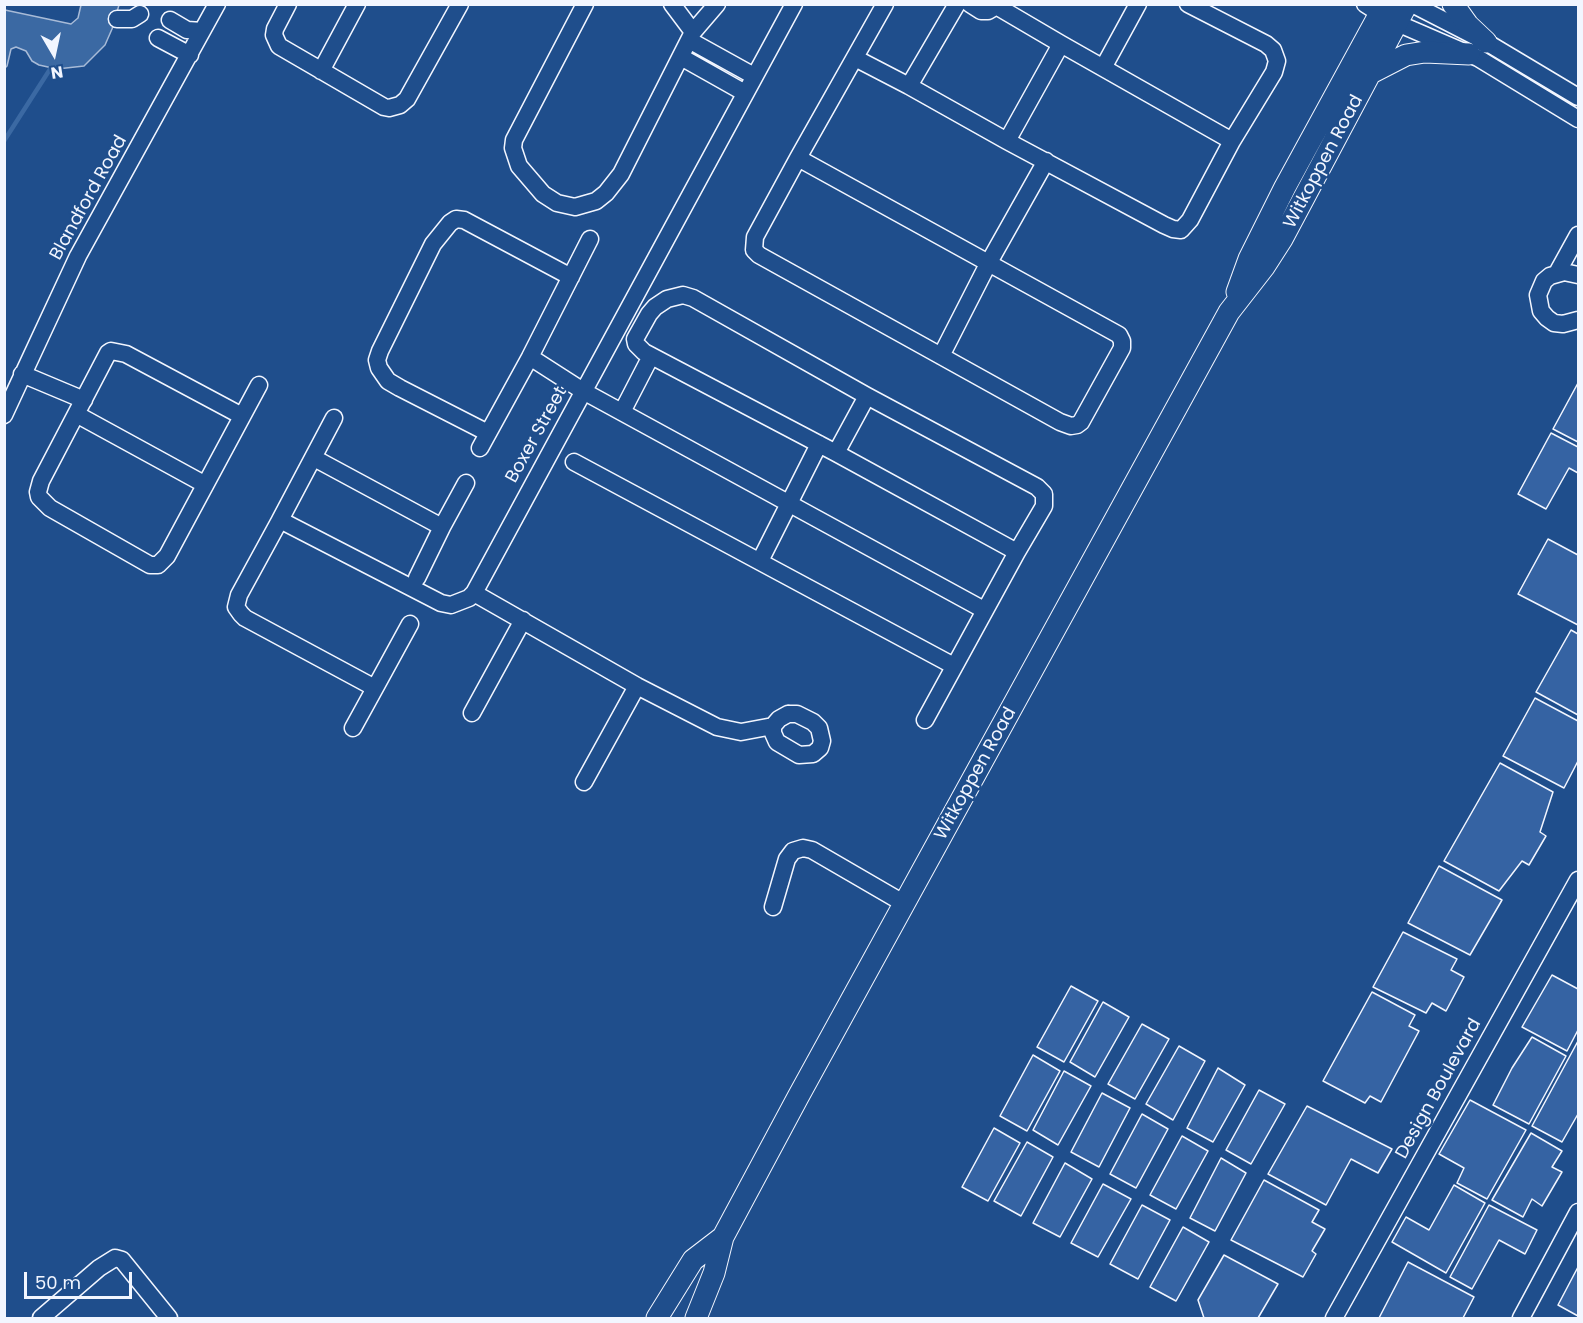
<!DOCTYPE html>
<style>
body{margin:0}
#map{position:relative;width:1583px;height:1323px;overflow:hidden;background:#1f4e8c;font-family:Poppins,sans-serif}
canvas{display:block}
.frame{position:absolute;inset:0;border:6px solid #f2f6ff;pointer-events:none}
.north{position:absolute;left:24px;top:24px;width:60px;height:60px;-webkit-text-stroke:4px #1f4e8c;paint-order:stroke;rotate:171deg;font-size:16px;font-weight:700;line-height:24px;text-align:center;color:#f2f6ff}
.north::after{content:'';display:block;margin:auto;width:21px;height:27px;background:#f2f6ff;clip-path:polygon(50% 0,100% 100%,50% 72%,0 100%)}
.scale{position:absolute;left:24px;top:1272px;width:108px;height:27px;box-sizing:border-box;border:3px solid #f2f6ff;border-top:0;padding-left:8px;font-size:18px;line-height:21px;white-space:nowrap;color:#f2f6ff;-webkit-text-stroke:4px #1f4e8c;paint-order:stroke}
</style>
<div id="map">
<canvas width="1583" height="1323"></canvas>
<div class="frame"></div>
<div class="north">N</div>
<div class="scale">50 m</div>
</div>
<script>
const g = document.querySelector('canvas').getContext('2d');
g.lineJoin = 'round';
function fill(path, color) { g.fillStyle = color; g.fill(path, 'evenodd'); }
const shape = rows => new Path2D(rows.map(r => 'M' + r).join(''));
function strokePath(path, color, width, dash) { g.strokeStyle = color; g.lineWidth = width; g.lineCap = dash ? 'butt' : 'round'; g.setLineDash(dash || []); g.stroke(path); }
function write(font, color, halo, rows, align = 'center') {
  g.font = font + ' Poppins,sans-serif'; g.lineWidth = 4.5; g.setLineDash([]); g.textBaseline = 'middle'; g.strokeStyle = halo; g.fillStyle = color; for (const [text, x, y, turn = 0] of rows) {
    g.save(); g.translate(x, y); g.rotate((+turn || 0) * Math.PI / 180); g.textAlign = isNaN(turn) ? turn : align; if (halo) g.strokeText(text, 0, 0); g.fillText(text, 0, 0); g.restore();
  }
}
const water = shape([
 [81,5,119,5,112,29,105,45,84,66,57,69,39,65,32,61,26,51,16,47,11,49,7,66,5,68,5,10,71,24,78,18,81,5]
]);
const stream = shape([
 [4,141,54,63]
]);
const building = shape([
 [1578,383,1578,442,1553,429,1578,383],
 [1551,433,1578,447,1578,473,1569,468,1546,509,1518,494,1551,433],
 [1548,539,1578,555,1578,625,1518,594,1548,539],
 [1571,630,1578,634,1578,715,1536,692,1571,630],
 [1535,698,1578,721,1578,761,1564,788,1503,756,1535,698],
 [1500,763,1553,792,1540,832,1546,836,1529,865,1522,861,1499,891,1444,861,1500,763],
 [1439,866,1502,900,1470,955,1408,923,1439,866],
 [1403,932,1457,959,1451,970,1464,977,1446,1011,1432,1003,1426,1013,1373,987,1403,932],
 [1552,975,1578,989,1578,1030,1567,1051,1522,1027,1552,975],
 [1071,986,1098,1001,1064,1062,1037,1047,1071,986],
 [1372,992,1415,1015,1409,1026,1419,1031,1381,1102,1370,1096,1365,1103,1323,1081,1372,992],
 [1103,1002,1129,1017,1095,1077,1070,1062,1103,1002],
 [1142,1024,1169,1039,1135,1099,1108,1084,1142,1024],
 [1532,1037,1566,1056,1529,1124,1493,1105,1512,1068,1532,1037],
 [1578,1041,1578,1114,1562,1142,1532,1126,1578,1041],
 [1179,1046,1205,1061,1173,1120,1146,1104,1179,1046],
 [1033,1055,1060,1071,1027,1131,1000,1116,1033,1055],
 [1218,1068,1245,1085,1213,1142,1187,1128,1218,1068],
 [1064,1071,1091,1086,1058,1145,1033,1130,1064,1071],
 [1259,1090,1285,1104,1251,1164,1226,1150,1259,1090],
 [1102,1093,1130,1108,1099,1167,1071,1152,1102,1093],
 [1470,1100,1526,1130,1487,1199,1457,1183,1464,1168,1439,1154,1470,1100],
 [1307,1106,1392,1149,1378,1173,1351,1159,1326,1205,1268,1174,1307,1106],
 [1142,1114,1168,1129,1136,1188,1110,1174,1142,1114],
 [994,1128,1020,1143,988,1201,962,1187,994,1128],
 [1531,1133,1562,1151,1552,1167,1562,1172,1542,1206,1532,1199,1523,1217,1492,1200,1531,1133],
 [1182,1136,1208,1151,1176,1209,1150,1195,1182,1136],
 [1027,1142,1053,1157,1021,1216,994,1201,1027,1142],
 [1221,1158,1246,1173,1215,1231,1190,1218,1221,1158],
 [1065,1163,1092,1179,1060,1237,1033,1223,1065,1163],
 [1264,1180,1319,1210,1312,1222,1325,1229,1312,1251,1316,1254,1303,1277,1231,1240,1264,1180],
 [1103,1184,1131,1199,1098,1257,1071,1243,1103,1184],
 [1454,1185,1485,1203,1446,1273,1392,1242,1406,1217,1429,1230,1454,1185],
 [1142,1205,1170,1220,1138,1279,1110,1264,1142,1205],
 [1489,1205,1537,1230,1525,1254,1499,1240,1472,1289,1450,1277,1489,1205],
 [1183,1227,1209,1242,1176,1301,1150,1287,1183,1227],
 [1224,1255,1278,1284,1258,1318,1204,1318,1198,1300,1224,1255],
 [1408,1262,1474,1297,1463,1318,1379,1318,1408,1262],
 [1578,1267,1578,1316,1558,1305,1578,1267]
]);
const minor = shape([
 [288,4,275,29,274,35,279,46,384,107,389,108,400,105,407,99,460,4],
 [585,4,514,140,513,148,519,166,543,194,557,203,575,207,596,201,606,193,621,174,693,32,717,4],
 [672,4,693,32],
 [970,4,981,11,988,11,1000,4],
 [1365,4,1390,20,1478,58,1578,119],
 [1412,4,1486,42,1578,97],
 [998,7,1061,44,1232,141],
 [117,19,132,19,140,14],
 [170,20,187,30,202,31],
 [158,38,190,55],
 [689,40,754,76],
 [681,57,745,93],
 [855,58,909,86,1007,141,1164,225,1173,229,1181,230,1190,220,1232,141,1274,72,1277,61,1273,50,1266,44,1188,4],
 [1103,68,1138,4],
 [321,71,357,4],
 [909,86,957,4],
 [1007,141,1061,44],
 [798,158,1119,335,1122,341,1122,348,1081,422,1077,425,1071,426,1060,422,759,255,754,250,755,237,798,158,885,4],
 [1557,273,1578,235],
 [1578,275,1564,272,1550,276,1544,281,1538,295,1541,311,1547,318,1554,323,1563,324,1578,320],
 [941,356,988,264,1046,161],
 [530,357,583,391,984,610],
 [22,374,84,400],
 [622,412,651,356],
 [76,414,204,484],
 [4,415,78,256,217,4],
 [242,416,126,354,111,351,108,353,41,481,38,492,39,497,50,508,150,565,158,565,167,556,259,385],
 [334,418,280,520,441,603,451,605,469,598,474,593,794,4],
 [488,433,400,388,388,381,379,368,377,360,380,351,433,244,450,223,456,219,464,220,571,277],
 [480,448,530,357,590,239],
 [836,453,867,396],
 [314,458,442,527,466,483],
 [574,462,954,666],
 [280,520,239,595,236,607,241,614,245,618,375,688,353,728],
 [760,561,819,444],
 [417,578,442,527],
 [474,593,637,686,717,727,741,732,773,726],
 [375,688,410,624],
 [472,713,523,620],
 [788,714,797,714,813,722,819,728,822,741,820,748,813,754,799,755,777,742,773,733,773,726,779,719,788,714],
 [925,720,1017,552,1044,506,1044,494,1037,487,867,396,693,298,683,295,667,299,655,307,649,314,635,339,636,344,644,352,836,453,1017,552],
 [584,782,637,686],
 [773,907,787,859,793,851,803,848,812,850,905,904],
 [41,1318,99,1268,115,1258,122,1260,169,1318],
 [1334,1318,1578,880],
 [1521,1318,1578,1212]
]);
const major = shape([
 [1453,4,1468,25,1486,42],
 [1371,73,1406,55,1425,52,1469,54],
 [1237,292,1249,259,1285,187,1385,4],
 [657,1318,693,1260,723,1237],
 [696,1318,714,1273,723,1237,798,1097,1229,312,1264,267,1282,239,1407,4]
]);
const streetNames = [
 ["Witkoppen Road",1324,162,-62],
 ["Blandford Road",89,198,-61],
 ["Boxer Street",537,435,-61],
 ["Witkoppen Road",976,774,-61],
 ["Design Boulevard",1439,1089,-61]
];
fill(water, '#3b69a3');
strokePath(water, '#a8bbd7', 1.5);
strokePath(stream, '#3b69a3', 4.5);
fill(building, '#3563a3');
strokePath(building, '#f2f6ff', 1.5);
strokePath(minor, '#f2f6ff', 19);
strokePath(major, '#f2f6ff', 23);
strokePath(minor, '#1f4e8c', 16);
strokePath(major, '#1f4e8c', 21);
write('18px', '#f2f6ff', '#1f4e8c', streetNames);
</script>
